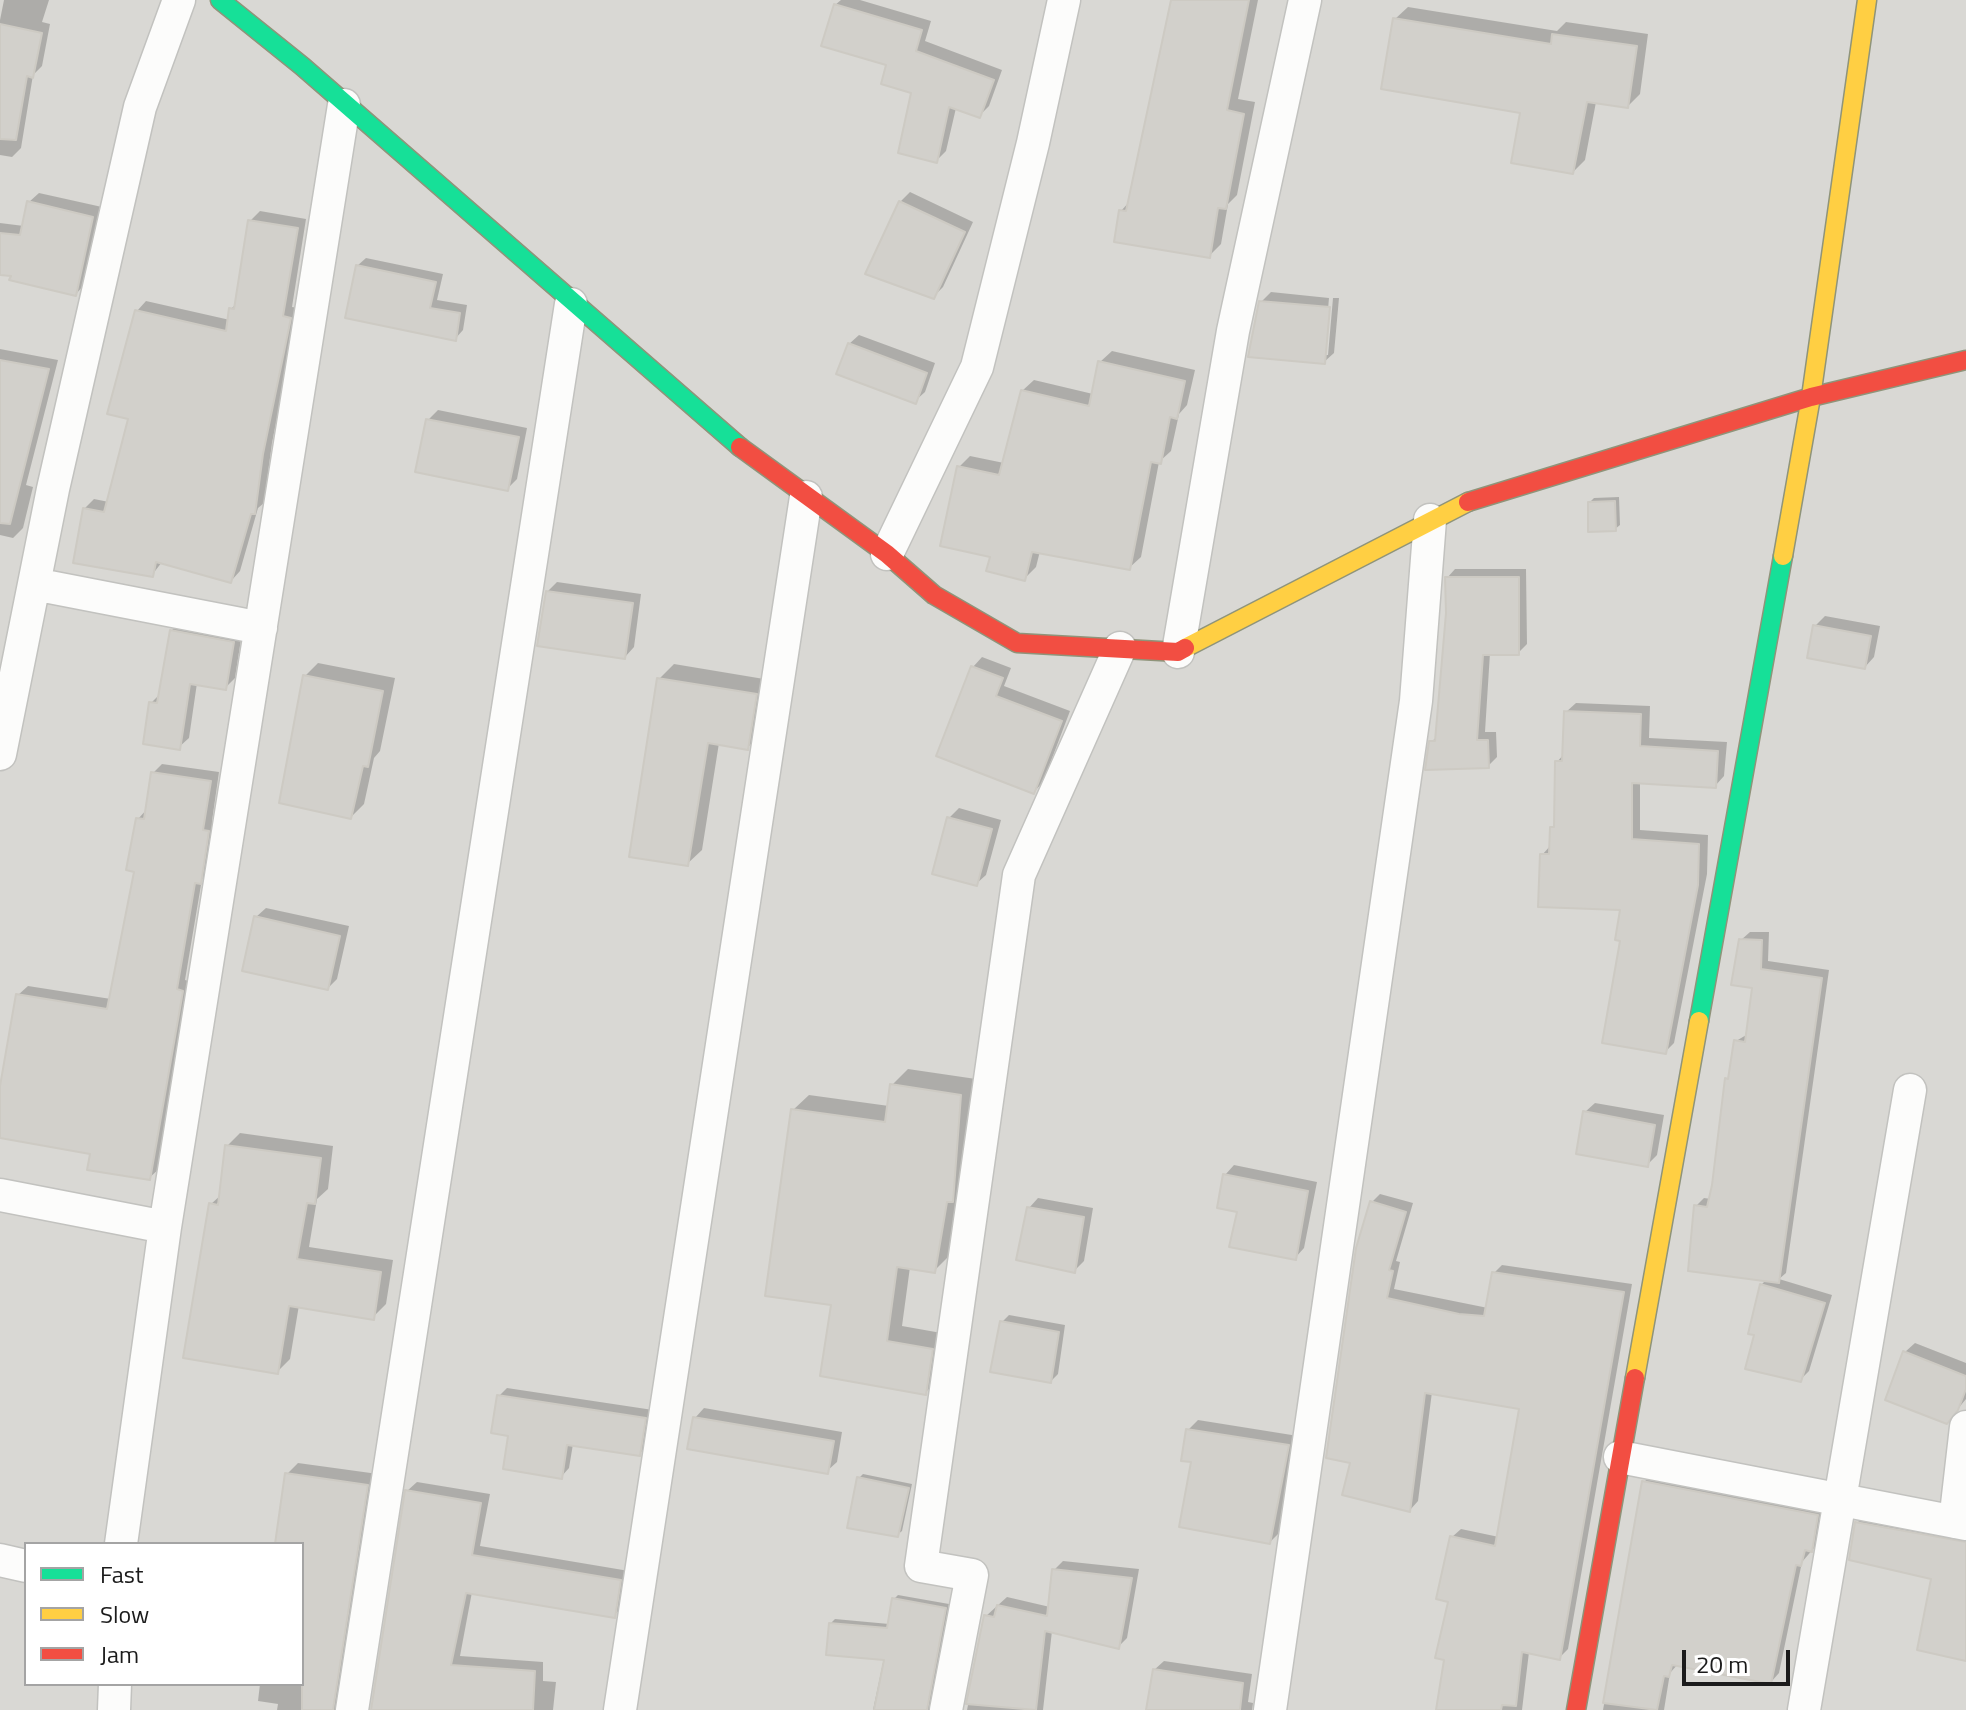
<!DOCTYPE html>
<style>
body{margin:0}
#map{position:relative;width:1966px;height:1710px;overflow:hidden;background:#eae9e2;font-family:"Titillium Web",sans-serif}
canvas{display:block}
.legend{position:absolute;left:24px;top:1542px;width:280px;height:144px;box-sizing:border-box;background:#fff;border:2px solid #a4a4a4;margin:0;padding:10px 14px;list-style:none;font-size:24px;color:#1b1b1b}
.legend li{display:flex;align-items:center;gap:16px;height:40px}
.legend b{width:40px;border:2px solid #a4a4a4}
.scale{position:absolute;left:1682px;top:1650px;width:108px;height:36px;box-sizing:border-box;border:4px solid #1b1b1b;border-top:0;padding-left:10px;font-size:24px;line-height:28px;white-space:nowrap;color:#1b1b1b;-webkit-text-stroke:6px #fff;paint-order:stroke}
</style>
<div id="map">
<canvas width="1966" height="1710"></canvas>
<ul class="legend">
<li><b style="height:10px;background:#16e098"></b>Fast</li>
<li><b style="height:10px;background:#ffcf43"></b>Slow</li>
<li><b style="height:10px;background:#f24e42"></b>Jam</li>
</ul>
<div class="scale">20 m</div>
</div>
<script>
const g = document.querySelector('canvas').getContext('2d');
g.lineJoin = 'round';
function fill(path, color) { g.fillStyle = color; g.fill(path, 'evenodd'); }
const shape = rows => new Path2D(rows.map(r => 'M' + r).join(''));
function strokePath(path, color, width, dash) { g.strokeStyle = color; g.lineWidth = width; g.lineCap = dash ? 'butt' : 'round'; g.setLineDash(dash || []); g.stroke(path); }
const residential = shape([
 [0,0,1966,0,1966,1710,0,1710],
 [26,1544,302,1544,302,1684,26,1684]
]);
const shadow = shape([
 [4,0,49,0,42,22,50,24,42,66,33,75,21,148,12,157,0,155,0,20],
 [841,0,860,0,931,21,925,41,1002,70,989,106,979,116,956,108,946,151,936,161,913,91,835,5],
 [1173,0,1258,0,1238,99,1255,102,1237,195,1228,204,1221,244,1209,256,1121,211,1130,201],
 [1408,7,1557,31,1566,22,1648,34,1640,94,1628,106,1596,102,1585,160,1573,172,1522,111,1395,19],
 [910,192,973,222,943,287,933,297,900,202],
 [39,193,102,207,85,284,76,294,0,273,0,223,24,226,29,202],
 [260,211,306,219,292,307,299,308,272,443,264,503,258,508,240,571,231,581,162,562,152,575,84,509,94,499,109,502,131,417,137,311,146,301,230,320,231,309,236,304,250,221],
 [366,258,443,274,437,300,467,305,463,330,455,339,357,266],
 [1271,292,1329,298,1324,355,1328,355,1333,298,1339,298,1334,353,1324,362,1261,302],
 [859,335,935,363,925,392,915,401,849,344],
 [0,349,58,360,26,485,33,487,23,528,13,538,0,535],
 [1112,351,1195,370,1187,405,1179,414,1171,451,1159,462,1141,557,1129,568,1040,551,1036,567,1024,579,992,555,959,467,970,456,1004,463,1022,391,1034,380,1093,394,1100,362],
 [438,410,527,428,517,479,507,489,428,420],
 [1619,497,1620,525,1615,529,1590,502,1594,498],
 [1455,569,1526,569,1527,644,1518,653,1490,653,1485,732,1496,732,1497,757,1488,766,1431,742,1438,736,1448,613,1447,578],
 [557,582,641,594,634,647,625,657,547,592],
 [1825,616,1880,626,1874,657,1865,667,1815,626],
 [181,621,242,633,235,678,225,688,197,683,189,738,179,747,151,703,161,693,171,631],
 [982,657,1011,668,1004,686,1070,711,1043,782,1034,792,973,667],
 [318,663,395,678,380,751,374,758,364,804,351,817,305,676],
 [674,664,770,680,762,733,747,748,719,743,702,850,687,864,659,679],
 [1576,703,1650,706,1649,738,1727,742,1724,776,1715,786,1640,781,1640,830,1708,835,1707,874,1674,1043,1665,1052,1623,939,1622,908,1542,855,1551,845,1552,828,1556,824,1557,762,1564,754,1566,712],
 [162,764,219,772,212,821,217,822,209,872,202,879,185,980,192,982,159,1169,149,1178,92,1152,0,1136,0,1107,18,995,28,986,111,999,136,870,138,819,148,808,153,773],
 [959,808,1001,820,986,875,976,884,949,818],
 [266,908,349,926,337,979,328,988,256,917],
 [1750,932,1769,932,1768,961,1829,970,1786,1273,1779,1279,1832,1295,1809,1371,1800,1380,1756,1333,1761,1285,1767,1279,1696,1206,1704,1198,1711,1199,1727,1079,1731,1075,1736,1041,1748,1034,1754,986,1741,940],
 [908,1069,976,1079,950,1255,934,1271,910,1267,902,1326,947,1334,941,1377,925,1393,833,1304,793,1110,809,1095,889,1106,892,1085],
 [1595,1103,1664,1115,1657,1155,1647,1165,1585,1112],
 [240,1133,333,1146,328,1189,317,1199,309,1247,393,1260,386,1304,373,1317,299,1305,290,1359,277,1372,211,1204,221,1195,227,1146],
 [1234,1165,1317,1182,1304,1248,1295,1258,1239,1210,1225,1175],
 [1380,1194,1413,1203,1396,1261,1400,1262,1394,1289,1488,1308,1494,1273,1502,1265,1632,1284,1568,1649,1559,1658,1529,1652,1522,1710,1438,1710,1447,1659,1452,1537,1461,1529,1499,1537,1522,1407,1432,1392,1418,1501,1410,1510,1353,1462,1372,1202],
 [1038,1198,1093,1208,1084,1261,1074,1271,1029,1208],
 [1009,1315,1065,1325,1058,1374,1051,1381,1002,1322],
 [1915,1343,1966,1363,1966,1399,1947,1422,1905,1352],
 [507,1388,653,1410,648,1445,639,1454,573,1444,569,1468,561,1477,510,1434,499,1396],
 [704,1408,842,1432,837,1462,827,1471,695,1418],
 [1198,1420,1298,1436,1279,1533,1270,1542,1193,1461,1188,1430],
 [298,1463,378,1474,348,1710,277,1710,278,1704,258,1701,260,1684,302,1684,302,1544,278,1544,287,1474],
 [1653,1473,1826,1506,1820,1541,1802,1562,1779,1673,1771,1682,1678,1664,1670,1673,1664,1710,1603,1710,1644,1482],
 [863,1474,912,1484,902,1531,897,1535,859,1478],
 [417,1482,490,1494,480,1546,629,1571,624,1606,614,1615,472,1592,460,1656,543,1662,543,1681,556,1682,553,1710,371,1710,407,1491],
 [1865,1515,1966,1534,1966,1655,1933,1577,1857,1523],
 [1063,1561,1139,1569,1127,1638,1118,1647,1052,1631,1043,1710,967,1710,986,1616,1007,1597,1050,1607,1054,1570],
 [898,1595,949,1604,931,1701,933,1710,873,1710,884,1658,831,1623,835,1619,889,1624,894,1599],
 [1164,1661,1252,1674,1248,1702,1253,1703,1252,1710,1148,1710,1154,1670]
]);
const building = shape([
 [1171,0,1249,0,1227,110,1244,114,1226,209,1218,208,1210,258,1114,242,1119,210,1126,211,1171,0],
 [834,4,922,30,916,51,994,80,980,118,949,107,937,163,898,153,911,93,881,84,886,65,821,46,834,4],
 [1393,18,1551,44,1552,34,1637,46,1628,108,1587,102,1573,174,1511,163,1520,113,1381,89,1393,18],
 [0,24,42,33,33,78,27,76,16,140,0,139,0,24],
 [27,201,93,217,76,296,9,280,11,276,0,275,0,233,20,235,27,201],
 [899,201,965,232,934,299,865,274,899,201],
 [248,220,298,228,283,316,291,318,263,454,255,514,251,514,231,583,156,562,153,577,73,563,83,508,104,512,128,419,107,414,135,310,226,331,229,308,234,309,248,220],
 [356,265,436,282,430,308,460,313,456,341,345,318,356,265],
 [1259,301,1330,307,1325,364,1248,357,1259,301],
 [848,343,927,373,916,404,836,374,848,343],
 [0,360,49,369,10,524,0,523,0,360],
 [1098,361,1185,381,1177,419,1170,417,1161,464,1151,462,1130,570,1032,552,1025,581,986,571,990,557,940,546,957,466,999,475,1021,390,1089,406,1098,361],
 [426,419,519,437,508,491,415,472,426,419],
 [1615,501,1616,531,1588,532,1588,502,1615,501],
 [1445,577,1519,577,1519,655,1483,655,1477,740,1488,740,1489,768,1425,770,1429,741,1435,741,1446,613,1445,577],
 [546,591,633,603,625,659,537,646,546,591],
 [1813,625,1871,636,1865,669,1807,658,1813,625],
 [170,630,234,642,226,690,190,684,180,750,143,744,149,702,157,703,170,630],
 [971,666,1003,678,996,696,1062,721,1034,794,936,756,971,666],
 [303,675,383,691,368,767,363,766,351,819,279,803,303,675],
 [657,678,757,694,748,750,708,743,688,866,629,857,657,678],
 [1564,711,1641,714,1640,746,1718,751,1716,788,1632,783,1632,839,1699,844,1698,885,1666,1054,1602,1043,1620,941,1615,940,1620,910,1538,907,1540,854,1549,854,1550,827,1554,827,1555,761,1562,761,1564,711],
 [151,772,211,781,203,830,209,831,201,884,195,883,177,989,183,991,150,1180,87,1170,90,1154,0,1138,0,1086,16,994,107,1009,134,872,126,870,136,818,144,819,151,772],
 [947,817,992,829,977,886,932,874,947,817],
 [254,916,340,936,328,990,242,971,254,916],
 [1739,939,1762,940,1761,969,1822,978,1779,1283,1688,1271,1694,1205,1707,1207,1712,1185,1725,1078,1728,1079,1734,1040,1745,1042,1752,988,1731,985,1739,939],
 [890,1084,961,1095,953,1202,947,1202,935,1273,897,1267,887,1341,933,1349,926,1395,820,1376,831,1305,765,1296,791,1109,885,1122,890,1084],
 [1583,1111,1655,1125,1648,1167,1576,1154,1583,1111],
 [225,1145,321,1158,315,1204,307,1203,297,1259,381,1272,374,1320,289,1306,278,1374,183,1358,209,1203,218,1205,225,1145],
 [1223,1174,1308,1191,1296,1260,1229,1247,1237,1212,1217,1208,1223,1174],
 [1370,1201,1406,1212,1389,1270,1393,1271,1387,1298,1459,1314,1484,1316,1492,1272,1624,1292,1560,1660,1522,1652,1516,1706,1502,1705,1501,1710,1436,1710,1444,1660,1435,1658,1448,1602,1436,1599,1450,1536,1495,1546,1519,1409,1425,1393,1410,1512,1342,1495,1350,1463,1326,1458,1356,1248,1370,1201],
 [1027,1207,1084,1217,1075,1273,1016,1260,1027,1207],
 [1760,1284,1825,1303,1801,1382,1745,1369,1754,1335,1748,1334,1760,1284],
 [1000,1321,1059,1332,1051,1383,990,1372,1000,1321],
 [1903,1351,1966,1376,1966,1389,1958,1410,1947,1424,1885,1400,1903,1351],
 [497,1395,646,1418,640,1456,567,1445,562,1479,503,1469,508,1436,491,1433,497,1395],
 [693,1417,834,1441,828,1474,687,1449,693,1417],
 [1186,1429,1289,1445,1270,1544,1179,1527,1191,1462,1181,1461,1186,1429],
 [285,1473,368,1485,333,1710,302,1710,302,1544,275,1544,285,1473],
 [857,1477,909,1488,898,1537,847,1528,857,1477],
 [1642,1481,1818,1515,1812,1552,1805,1550,1801,1566,1796,1565,1771,1684,1672,1665,1669,1677,1664,1676,1657,1710,1603,1703,1642,1481],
 [405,1490,481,1503,472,1555,621,1580,615,1618,466,1593,451,1665,535,1671,533,1710,371,1710,405,1490],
 [1855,1522,1966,1542,1966,1661,1917,1650,1931,1579,1849,1560,1855,1522],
 [1052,1569,1132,1578,1119,1649,1045,1631,1036,1710,966,1704,984,1615,994,1617,997,1605,1047,1616,1052,1569],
 [892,1598,946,1608,927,1710,874,1710,884,1660,826,1655,829,1623,887,1628,892,1598],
 [1153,1669,1243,1683,1240,1710,1146,1710,1153,1669]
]);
const street = shape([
 [887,554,977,367,1033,143,1064,0],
 [34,584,261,628],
 [1178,652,1233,331,1305,0],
 [0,754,53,489,140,107,179,0],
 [0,1195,165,1227],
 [1620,1457,1966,1524],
 [1955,1522,1966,1427],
 [121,1544,165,1227,344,105],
 [0,1560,26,1566],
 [114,1710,115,1684],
 [352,1710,571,304],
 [620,1710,806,497],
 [946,1710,972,1575,921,1566,1019,875,1120,648],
 [1270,1710,1416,701,1430,520],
 [1804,1710,1910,1090]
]);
const fast = shape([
 [220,0,302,66,740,447],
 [1699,1021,1783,556]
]);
const slow = shape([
 [1783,556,1811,397,1867,0],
 [1185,648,1468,502],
 [1635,1378,1699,1021]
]);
const jam = shape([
 [740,447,887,554,934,595,1017,643,1178,652,1185,648],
 [1468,502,1811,397,1966,360],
 [1576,1710,1635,1378]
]);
fill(residential, '#d9d8d4');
fill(shadow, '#0003');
fill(building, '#d2d0cb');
strokePath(building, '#cdcac3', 2);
strokePath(street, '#c2c2bf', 35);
strokePath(fast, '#8f947a', 21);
strokePath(slow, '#8f947a', 21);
strokePath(jam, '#8f947a', 21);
strokePath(street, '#fcfcfb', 32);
strokePath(fast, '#16e098', 18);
strokePath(slow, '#ffcf43', 18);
strokePath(jam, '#f24e42', 18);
</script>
